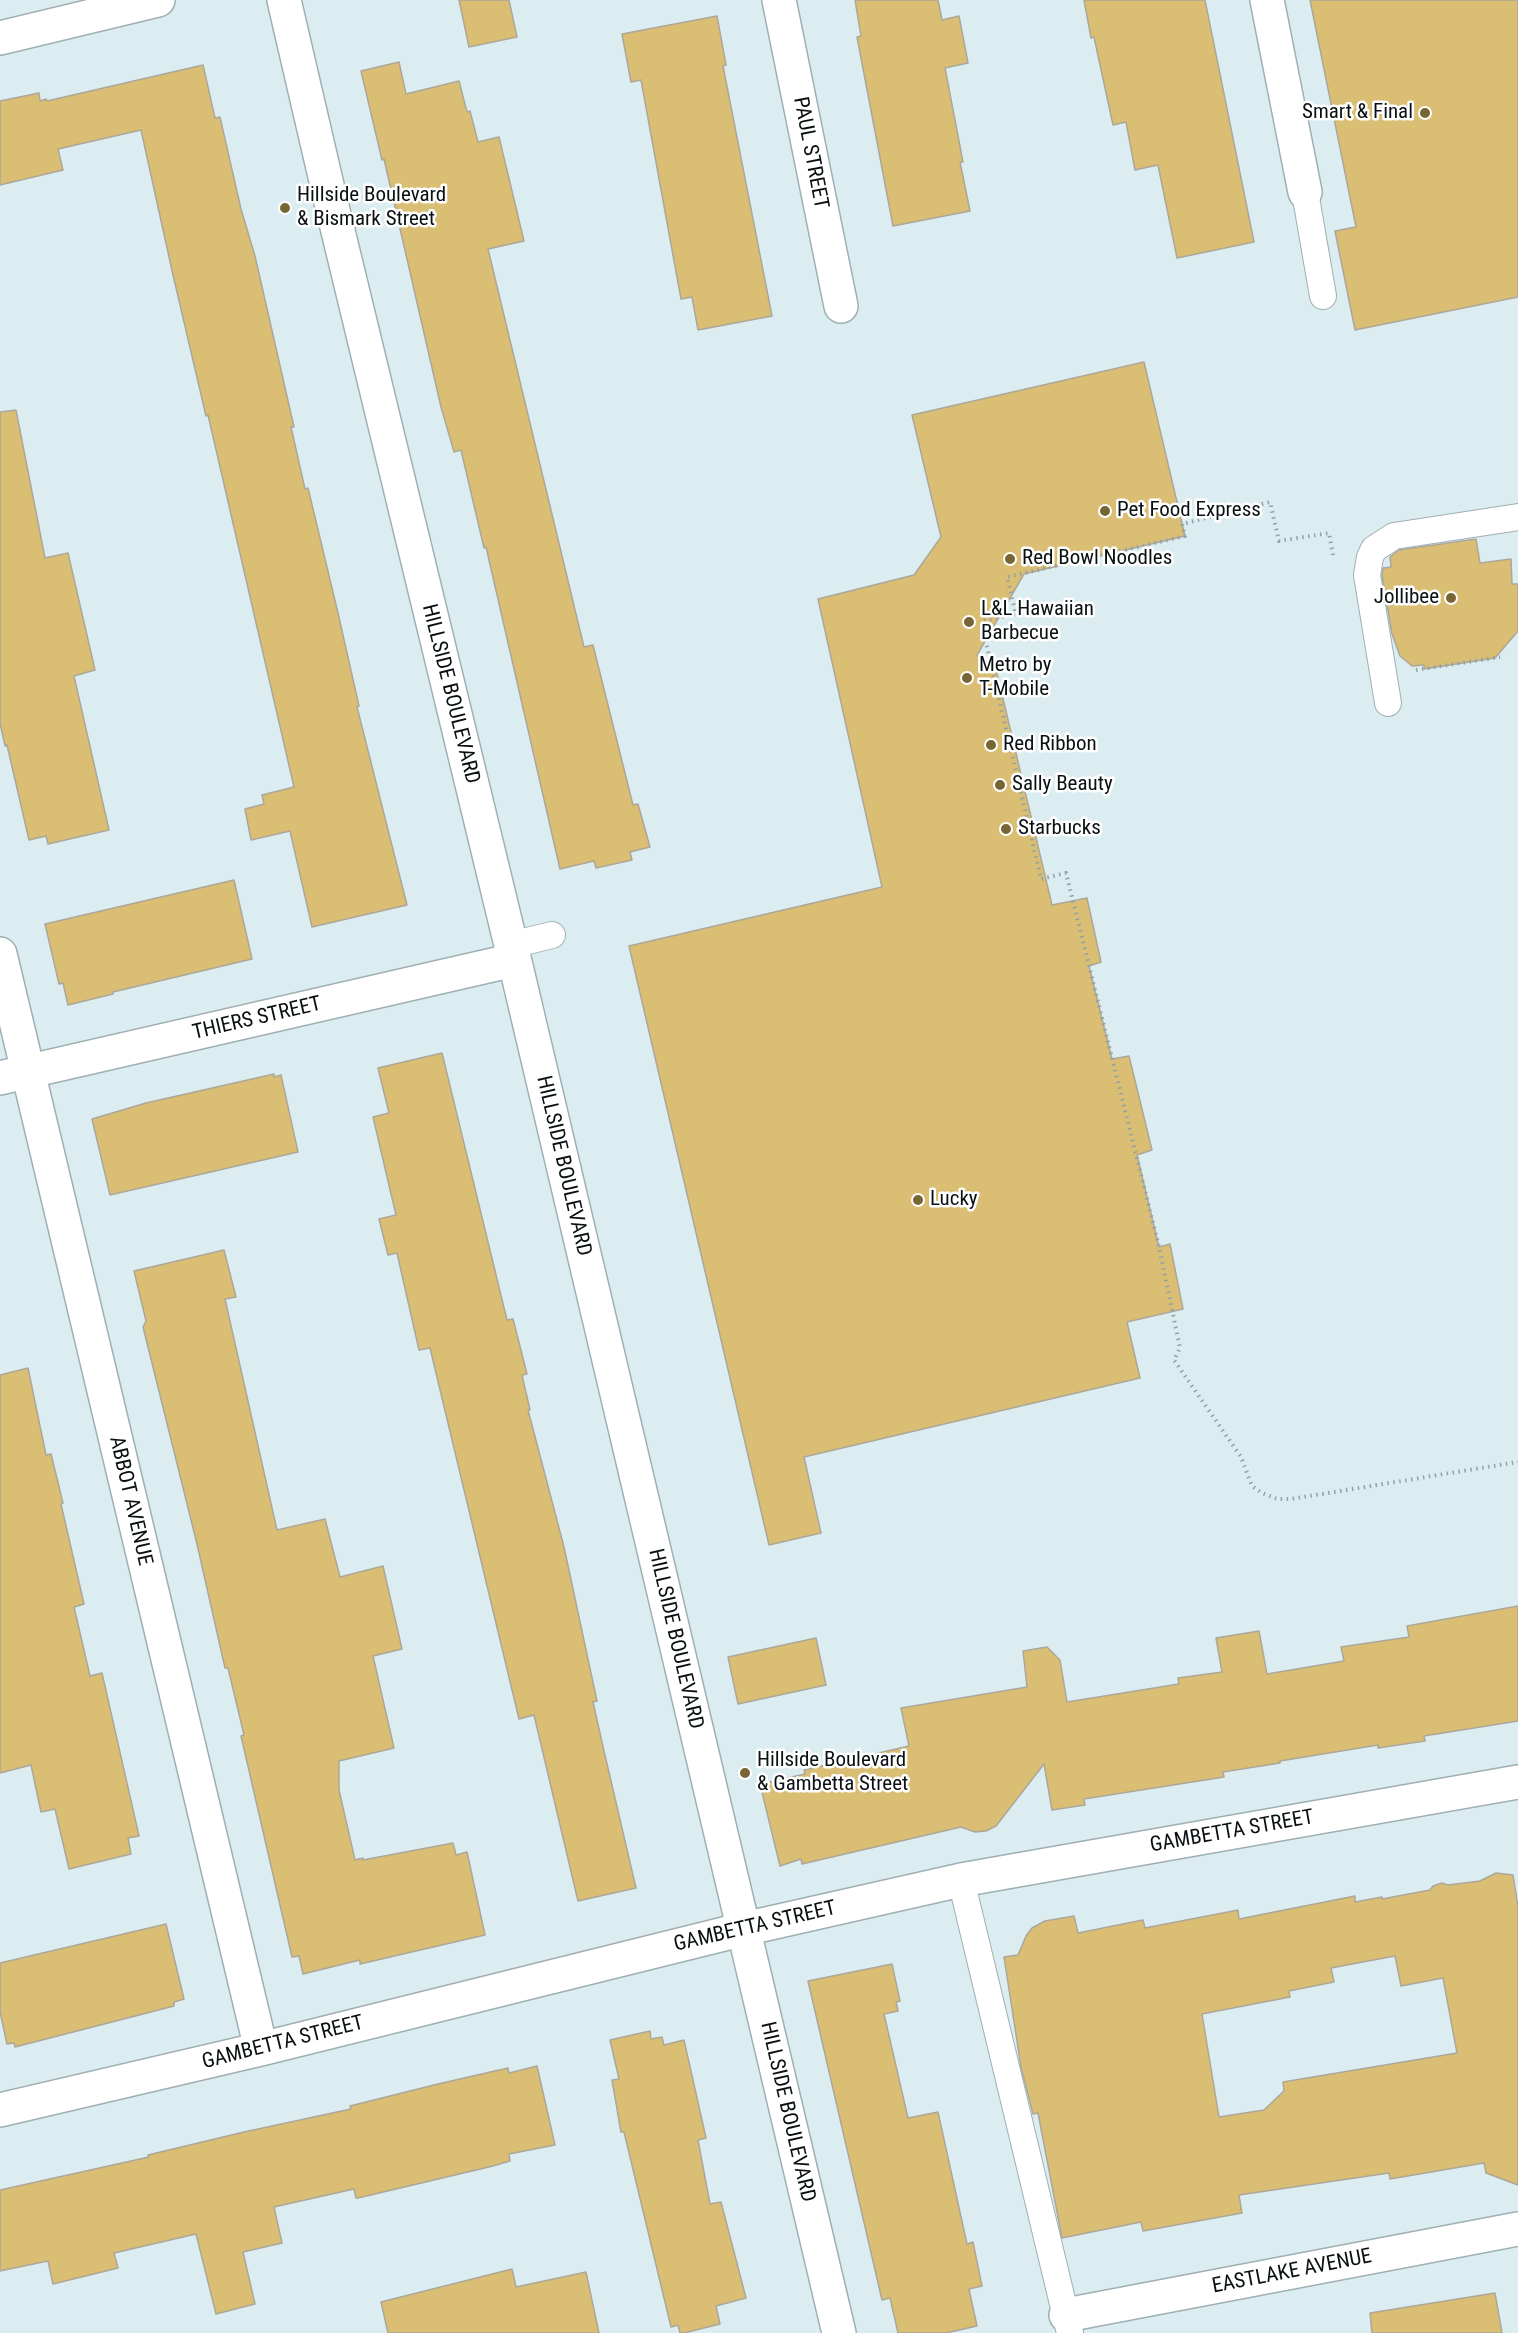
<!DOCTYPE html>
<style>
body{margin:0}
canvas{display:block;background:#dcedf1}
</style>
<canvas width="1518" height="2333"></canvas>
<script>
const g = document.querySelector('canvas').getContext('2d');
g.lineJoin = 'round';
function fill(path, color) { g.fillStyle = color; g.fill(path, 'evenodd'); }
const shape = rows => new Path2D(rows.map(r => 'M' + r).join(''));
function strokePath(path, color, width, dash) { g.strokeStyle = color; g.lineWidth = width; g.lineCap = dash ? 'butt' : 'round'; g.setLineDash(dash || []); g.stroke(path); }
function write(font, color, halo, rows, align = 'center') {
  g.font = font + ' "Roboto Condensed",sans-serif'; g.lineWidth = 5; g.setLineDash([]); g.textBaseline = 'middle'; g.strokeStyle = halo; g.fillStyle = color; for (const [text, x, y, turn = 0] of rows) {
    g.save(); g.translate(x, y); g.rotate((+turn || 0) * Math.PI / 180); g.textAlign = isNaN(turn) ? turn : align; if (halo) g.strokeText(text, 0, 0); g.fillText(text, 0, 0); g.restore();
  }
}
const building = shape([
 [459,0,509,0,517,37,469,47,459,0],
 [855,0,938,0,942,20,959,16,968,63,945,68,963,162,960,162,970,211,893,226,857,37,861,36,855,0],
 [1084,0,1205,0,1254,242,1177,258,1158,165,1135,170,1126,122,1113,125,1094,37,1091,38,1084,0],
 [1310,0,1518,0,1518,297,1355,330,1335,231,1356,227,1310,0],
 [717,16,726,65,723,66,772,316,698,330,692,297,681,299,641,80,631,82,622,34,717,16],
 [399,62,406,94,459,81,467,112,470,111,478,142,499,137,524,241,488,249,584,647,593,645,633,805,638,804,650,847,630,852,632,860,596,868,594,861,560,869,486,547,484,548,461,450,454,452,441,407,384,159,382,160,361,71,399,62],
 [203,65,215,118,220,117,241,209,255,256,294,427,291,427,305,489,308,488,338,613,359,706,357,707,407,905,312,927,290,831,251,840,245,809,264,804,262,795,294,787,208,415,206,416,173,275,141,130,58,149,63,170,0,185,0,101,39,93,40,101,46,99,47,101,203,65],
 [1144,362,1185,536,1024,574,977,655,996,669,1052,905,1087,898,1101,962,1089,966,1112,1059,1129,1056,1152,1150,1137,1155,1159,1247,1170,1244,1183,1309,1127,1322,1140,1378,804,1457,821,1533,769,1545,629,946,882,887,818,599,914,575,941,537,912,415,1144,362],
 [16,410,45,558,68,553,95,670,74,676,109,830,48,844,46,836,29,840,7,745,5,746,0,723,0,412,16,410],
 [1476,539,1480,563,1511,559,1512,584,1518,584,1518,631,1495,658,1424,669,1424,665,1412,666,1400,656,1392,634,1382,575,1383,568,1391,567,1390,557,1399,550,1476,539],
 [234,880,252,959,113,992,113,994,68,1005,63,983,59,984,45,924,234,880],
 [442,1053,507,1320,513,1319,527,1374,522,1375,530,1410,528,1410,564,1547,597,1701,593,1702,604,1751,636,1888,578,1901,534,1715,519,1719,430,1348,419,1350,397,1253,388,1255,379,1219,396,1215,373,1117,389,1113,378,1068,442,1053],
 [274,1074,274,1077,281,1075,298,1152,110,1195,92,1119,146,1103,274,1074],
 [224,1250,236,1297,225,1299,277,1530,325,1519,340,1577,383,1566,402,1649,373,1656,394,1748,339,1761,339,1790,355,1860,363,1858,363,1860,453,1843,456,1855,467,1852,485,1935,360,1964,360,1960,303,1974,299,1956,292,1957,241,1736,244,1735,228,1668,225,1668,197,1544,151,1359,143,1327,146,1321,134,1271,224,1250],
 [28,1368,46,1455,51,1454,63,1503,61,1504,84,1604,74,1607,90,1676,102,1673,139,1836,128,1838,131,1854,69,1869,55,1809,41,1812,31,1765,0,1773,0,1375,28,1368],
 [1518,1606,1518,1721,1424,1736,1425,1741,1378,1748,1378,1745,1280,1761,1280,1763,1223,1772,1224,1777,1084,1799,1085,1805,1052,1810,1044,1764,996,1826,986,1831,975,1832,961,1827,802,1864,801,1859,780,1866,760,1784,805,1774,804,1770,909,1746,901,1708,1027,1687,1023,1651,1047,1647,1060,1660,1067,1702,1179,1684,1178,1678,1222,1672,1216,1638,1259,1631,1267,1674,1344,1661,1341,1647,1409,1637,1407,1626,1518,1606],
 [816,1638,826,1685,738,1704,728,1657,816,1638],
 [1496,1873,1513,1875,1518,1907,1518,2185,1486,2173,1484,2163,1390,2179,1389,2173,1239,2195,1242,2213,1143,2231,1141,2222,1062,2238,1038,2113,1033,2114,1021,2067,1004,1957,1018,1955,1026,1936,1032,1928,1045,1921,1074,1916,1078,1933,1143,1920,1145,1928,1238,1910,1239,1919,1355,1896,1355,1902,1382,1897,1382,1899,1430,1890,1433,1886,1442,1883,1448,1885,1480,1881,1496,1873],
 [1395,1956,1401,1986,1443,1978,1457,2053,1283,2082,1284,2091,1264,2110,1219,2117,1202,2014,1290,1997,1289,1991,1334,1982,1331,1968,1395,1956],
 [166,1924,184,1999,174,2002,174,2006,15,2047,14,2043,7,2044,0,2012,0,1963,166,1924],
 [892,1964,900,2001,896,2002,898,2011,884,2014,908,2118,938,2112,967,2244,973,2242,982,2286,969,2289,977,2326,946,2333,898,2333,890,2298,882,2300,808,1981,892,1964],
 [650,2031,651,2039,662,2037,664,2045,684,2040,706,2138,698,2140,710,2204,721,2202,746,2298,716,2306,720,2324,684,2333,680,2333,678,2325,671,2327,624,2132,621,2132,612,2080,619,2079,610,2040,650,2031],
 [537,2066,555,2145,509,2154,510,2161,493,2166,358,2198,356,2198,354,2189,274,2207,282,2243,243,2252,255,2304,216,2314,196,2234,114,2253,118,2268,53,2284,48,2261,0,2271,0,2190,149,2157,148,2155,244,2132,351,2109,350,2106,438,2084,508,2068,509,2073,537,2066],
 [512,2269,516,2287,586,2272,599,2333,388,2333,381,2302,512,2269],
 [1495,2293,1502,2333,1372,2333,1370,2313,1495,2293]
]);
const path = shape([
 [1333,555,1329,533,1279,541,1270,502,1182,524,1185,536,1007,577,1016,614,981,621,1041,879,1066,873,1159,1247,1180,1348,1174,1360,1241,1457,1252,1486,1262,1493,1277,1499,1291,1499,1518,1462],
 [1416,670,1500,657]
]);
const lane = shape([
 [1305,192,1323,296],
 [1388,703,1367,575,1370,557,1374,549,1394,536,1518,517],
 [511,945,552,935],
 [961,1880,1070,2333]
]);
const street = shape([
 [779,0,841,306],
 [1267,0,1305,192],
 [0,38,158,0],
 [0,954,261,2049],
 [0,1078,514,960],
 [0,2110,261,2049,744,1929,961,1880,1518,1782],
 [1066,2315,1518,2229]
]);
const secondary = shape([
 [284,0,330,198,511,945,839,2333]
]);
const markers = [
 [1425,113,6,"#776533"],
 [285,208,6,"#776533"],
 [1105,511,6,"#776533"],
 [1010,559,6,"#776533"],
 [1451,598,6,"#776533"],
 [969,622,6,"#776533"],
 [967,678,6,"#776533"],
 [991,745,6,"#776533"],
 [1000,785,6,"#776533"],
 [1006,829,6,"#776533"],
 [918,1200,6,"#776533"],
 [745,1773,6,"#776533"]
];
const poiNames = [
 ["Smart & Final",1413,113,"right"],
 ["Hillside Boulevard",297,196],
 ["& Bismark Street",297,220],
 ["Pet Food Express",1117,511],
 ["Red Bowl Noodles",1022,559],
 ["Jollibee",1439,598,"right"],
 ["L&L Hawaiian",981,610],
 ["Barbecue",981,634],
 ["Metro by",979,666],
 ["T-Mobile",979,690],
 ["Red Ribbon",1003,745],
 ["Sally Beauty",1012,785],
 ["Starbucks",1018,829],
 ["Lucky",930,1200],
 ["Hillside Boulevard",757,1761],
 ["& Gambetta Street",757,1785]
];
const streetNames = [
 ["PAUL STREET",810,153,79],
 ["HILLSIDE BOULEVARD",450,694,76],
 ["THIERS STREET",257,1019,-13],
 ["HILLSIDE BOULEVARD",563,1166,77],
 ["ABBOT AVENUE",130,1501,77],
 ["HILLSIDE BOULEVARD",675,1639,77],
 ["GAMBETTA STREET",1232,1832,-10],
 ["GAMBETTA STREET",755,1927,-13],
 ["GAMBETTA STREET",283,2043,-14],
 ["HILLSIDE BOULEVARD",787,2112,77],
 ["EASTLAKE AVENUE",1292,2272,-11]
];
fill(building, '#d9be73');
strokePath(building, '#aca79a', 1.5);
strokePath(lane, '#9fafb3', 28);
strokePath(street, '#9fafb3', 36);
strokePath(secondary, '#9fafb3', 36);
strokePath(path, '#94a1a4', 4, [1.5, 4.5]);
strokePath(lane, '#fff', 26);
strokePath(street, '#fff', 33);
strokePath(secondary, '#fff', 33);
for (const [x, y, r, color] of markers) { const dot = new Path2D(); dot.arc(x, y, r, 0, 2 * Math.PI); g.fillStyle = color; g.fill(dot); strokePath(dot, '#fff', 2); }
write('21px', '#0a1012', '#fff', poiNames, 'left');
write('21px', '#0a1012', '#fff', streetNames);
</script>
